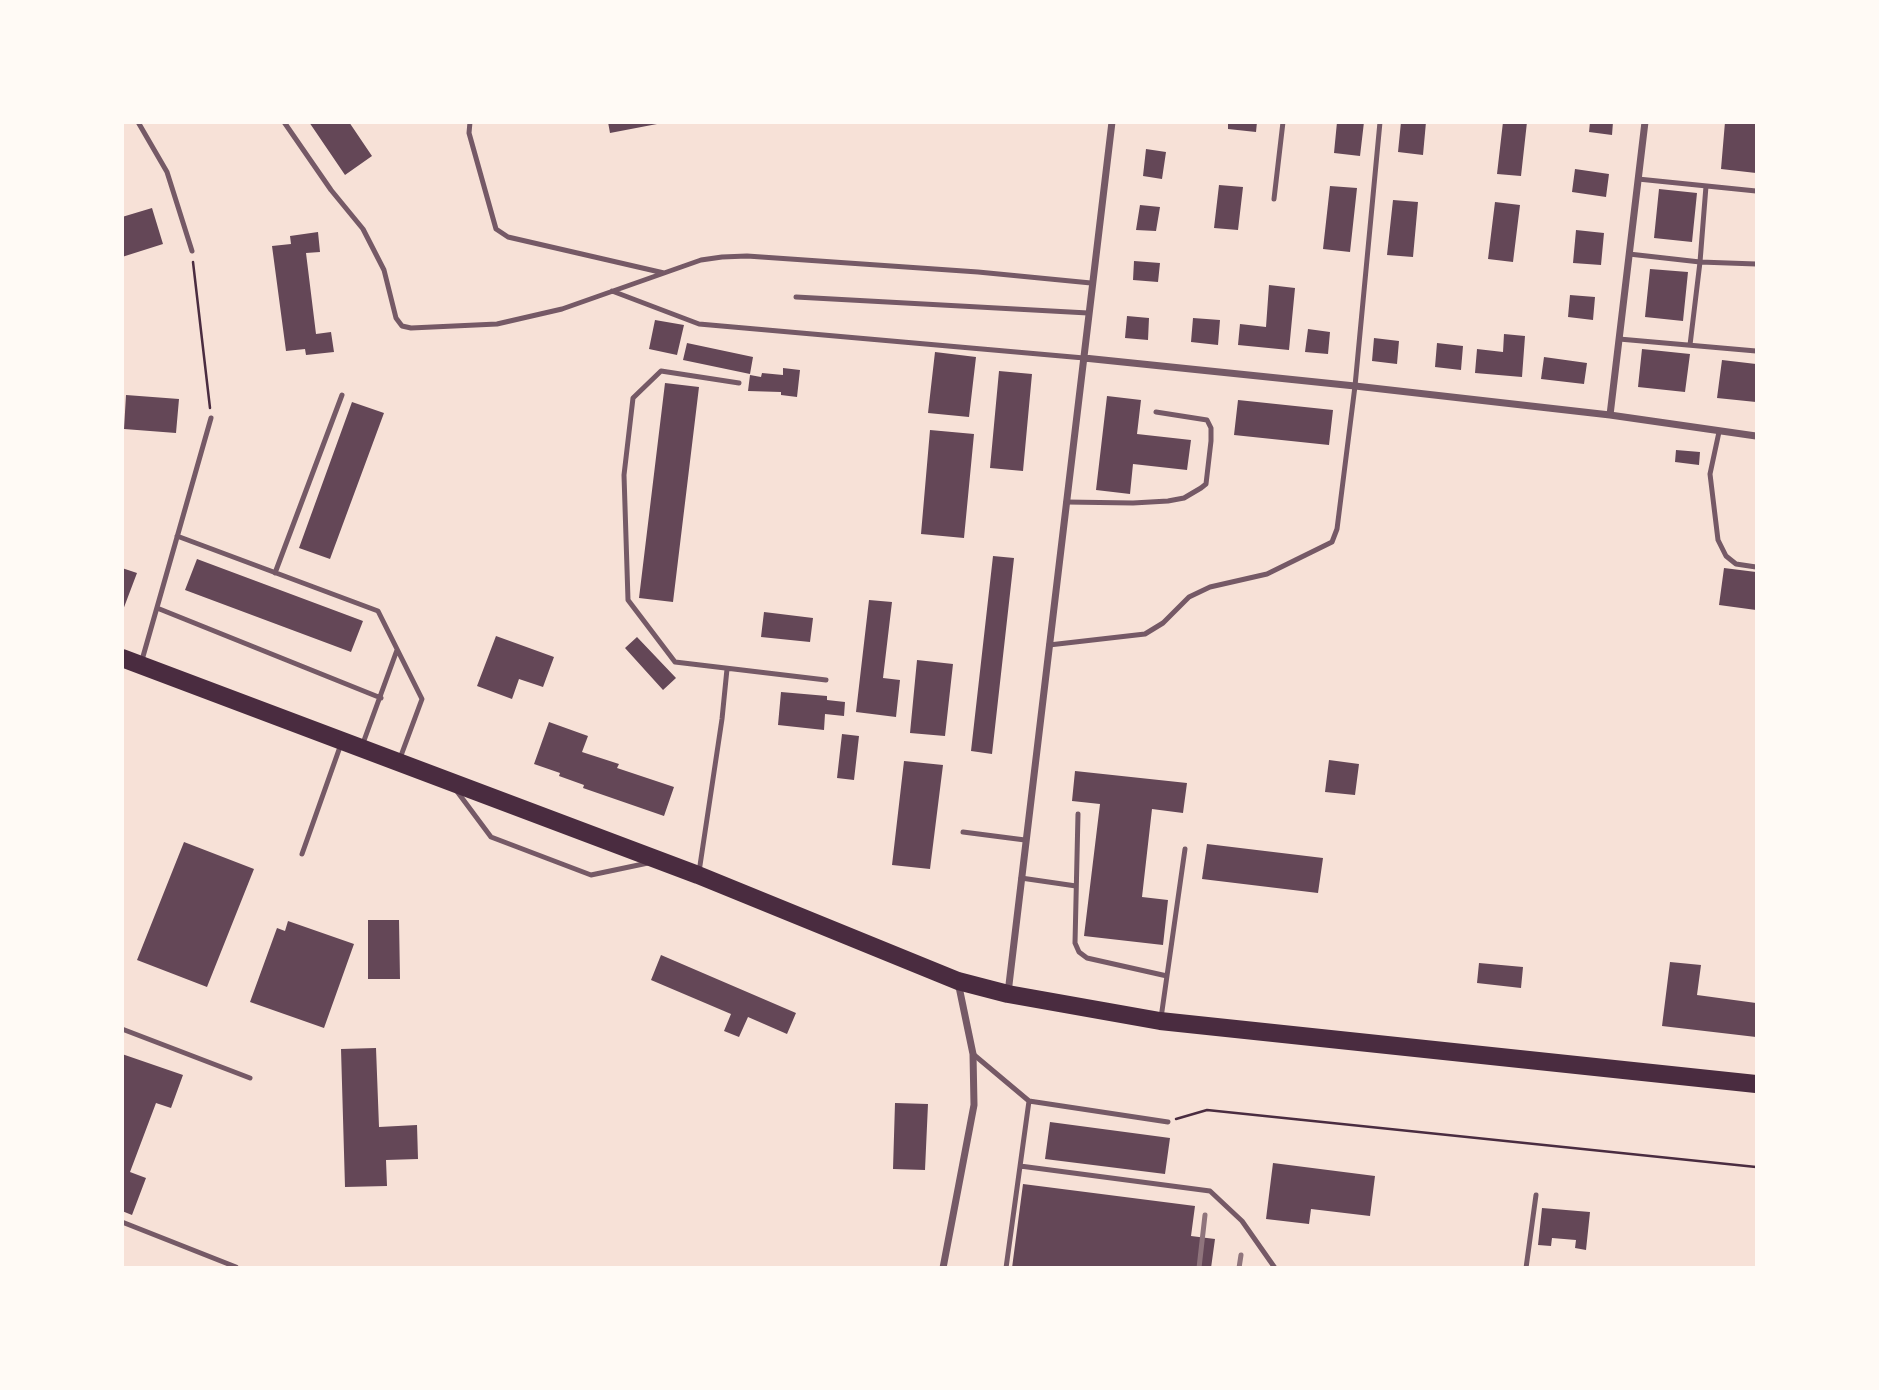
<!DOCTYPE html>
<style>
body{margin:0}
#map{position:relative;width:1879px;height:1390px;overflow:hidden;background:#f7e1d7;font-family:"IBM Plex Sans",sans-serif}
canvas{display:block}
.frame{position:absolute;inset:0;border:124px solid #fffaf5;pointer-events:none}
</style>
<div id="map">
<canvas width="1879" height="1390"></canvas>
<div class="frame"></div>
</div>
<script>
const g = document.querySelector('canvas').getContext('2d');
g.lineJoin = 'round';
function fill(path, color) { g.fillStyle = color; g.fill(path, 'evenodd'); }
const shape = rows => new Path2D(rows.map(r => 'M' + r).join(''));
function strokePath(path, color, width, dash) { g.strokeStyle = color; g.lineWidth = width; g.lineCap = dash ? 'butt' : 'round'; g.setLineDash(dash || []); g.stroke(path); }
const building = shape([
 [309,122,349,122,372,156,345,175],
 [608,122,656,122,657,124,610,133],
 [1228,122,1257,122,1256,132,1228,129],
 [1337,122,1364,122,1360,156,1334,153],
 [1401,122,1426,122,1423,155,1398,152],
 [1503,122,1527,122,1521,176,1497,174],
 [1590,122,1613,122,1612,135,1589,132],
 [1725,122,1756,124,1756,173,1721,169],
 [1146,149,1166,152,1162,179,1143,176],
 [1575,169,1609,174,1606,197,1572,192],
 [1219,185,1243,187,1238,230,1214,228],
 [1330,186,1357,188,1350,252,1323,249],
 [1659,189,1697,193,1692,242,1654,238],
 [1393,200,1418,202,1413,257,1387,255],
 [1495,202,1520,205,1513,262,1488,259],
 [1140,205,1160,207,1156,231,1136,230],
 [152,208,163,244,122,257,122,217],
 [1576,230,1604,233,1601,265,1573,263],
 [318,232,320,252,306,253,316,334,331,332,334,352,306,355,305,349,286,351,272,246,291,244,290,236],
 [1134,261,1160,263,1158,282,1133,280],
 [1650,269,1688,272,1683,321,1645,317],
 [1269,285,1295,288,1289,350,1238,345,1240,324,1266,327],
 [1570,295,1595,297,1593,320,1568,317],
 [1127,316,1149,318,1148,340,1125,338],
 [1193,318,1220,320,1218,345,1191,342],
 [655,320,684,325,677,355,649,349],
 [1308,329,1330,332,1328,354,1305,352],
 [1504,334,1525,336,1522,377,1475,373,1477,349,1503,352],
 [1374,338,1399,341,1397,364,1372,361],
 [687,343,753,357,750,374,683,360],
 [1437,343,1463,346,1461,370,1435,367],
 [1642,349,1690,354,1685,392,1638,387],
 [935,352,976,357,969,417,928,413],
 [1544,357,1587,363,1584,384,1541,379],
 [1722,360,1756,364,1756,402,1717,398],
 [783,368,800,370,797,397,781,395,781,392,748,391,750,375,761,377,762,373,783,375],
 [999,371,1032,374,1023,471,990,468],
 [665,383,699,387,673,602,639,598],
 [126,395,179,399,176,433,124,429],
 [1107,396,1141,400,1137,434,1191,440,1187,470,1133,464,1130,494,1096,490],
 [1238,400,1333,410,1329,445,1234,435],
 [352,402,384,413,330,559,299,548],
 [930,430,974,434,964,538,921,534],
 [1676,450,1700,452,1699,465,1675,462],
 [993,556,1014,558,992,754,971,751],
 [197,559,363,621,351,652,185,590],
 [122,568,137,573,123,610,122,610],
 [1724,568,1756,572,1756,610,1719,605],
 [869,600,892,602,883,678,900,680,896,717,856,712],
 [764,612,813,618,810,642,761,637],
 [496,636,554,657,543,687,519,679,512,699,477,686],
 [637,637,676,678,663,690,625,648],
 [917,660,953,664,945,736,910,733],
 [781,692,827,696,827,700,845,702,844,716,825,714,824,730,778,725],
 [549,722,588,736,582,752,619,764,617,768,674,787,664,816,583,788,584,785,559,776,560,773,534,764],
 [842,734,859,736,854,780,837,778],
 [1329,760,1359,764,1355,795,1325,792],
 [904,761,943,765,930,869,892,865],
 [1075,771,1187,783,1183,813,1152,809,1142,897,1168,900,1163,945,1084,936,1100,804,1072,801],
 [184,842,254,869,207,987,137,960],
 [1207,844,1323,858,1318,893,1202,879],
 [368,920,399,920,400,979,368,979],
 [288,921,354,944,324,1028,250,1002,277,928,285,931],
 [661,955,796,1013,787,1034,748,1017,739,1037,724,1031,731,1014,651,980],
 [1670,962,1701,965,1697,995,1756,1003,1756,1037,1662,1026],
 [1479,963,1523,967,1521,988,1477,983],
 [376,1048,379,1127,417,1125,418,1159,386,1160,387,1186,345,1187,341,1049],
 [122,1054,183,1075,171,1108,156,1103,130,1172,146,1178,132,1215,122,1211],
 [895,1103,928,1104,925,1170,893,1169],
 [1050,1122,1170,1138,1165,1174,1045,1159],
 [1273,1163,1375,1176,1370,1216,1311,1209,1309,1224,1266,1219],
 [1023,1184,1195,1206,1191,1236,1215,1239,1211,1268,1012,1268],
 [1542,1208,1590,1212,1586,1250,1575,1248,1576,1240,1552,1238,1551,1246,1538,1245]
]);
const path = shape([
 [193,262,210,408],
 [1176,1119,1207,1110,1756,1167]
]);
const service = shape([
 [138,122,167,172,192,251],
 [284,122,331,190,363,229,384,270,396,318,402,326,411,328,497,324,562,309,701,260,722,257,747,256,978,272,1091,283],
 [470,122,469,133,496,229,508,237,664,273],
 [1638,179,1756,191],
 [1274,199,1283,122],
 [1629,254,1700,262,1756,264],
 [612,291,699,324,1084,358],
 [796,297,1088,313],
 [1619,339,1756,351],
 [1690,345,1700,262,1706,186],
 [739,383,661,371,633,398,624,475,628,600,675,662,826,680],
 [1719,432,1710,474,1718,540,1726,556,1736,564,1756,567],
 [1066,502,1133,503,1168,501,1184,498,1201,488,1206,484,1211,441,1211,428,1207,420,1156,412],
 [177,536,378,611,422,699,399,761],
 [275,573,342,395],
 [157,608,381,698],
 [1049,645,1145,634,1163,623,1189,597,1210,587,1267,574,1332,542,1337,529,1355,386,1380,122],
 [142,660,211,418],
 [362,746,397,650],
 [456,790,491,837,591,875,648,863],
 [1078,814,1075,943,1079,952,1087,958,1167,976],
 [963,832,1025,840],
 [302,854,341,744],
 [699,872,722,719,727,669],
 [1021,878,1076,886],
 [1161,1018,1185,849],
 [122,1029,250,1078],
 [973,1054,1029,1101,1168,1122],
 [1020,1166,1210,1191,1242,1221,1275,1268],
 [122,1222,236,1267],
 [1006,1268,1029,1101],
 [1526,1268,1536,1195]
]);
const minor = shape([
 [1084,358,1355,386,1610,415,1756,436],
 [1610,415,1645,122],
 [1008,993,1112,122],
 [943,1268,974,1105,973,1054,958,982]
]);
const trunk = shape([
 [122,658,698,875,958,981,1008,994,1160,1021,1756,1084]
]);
const rail = shape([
 [1199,1268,1205,1215],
 [1239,1268,1241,1255]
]);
fill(building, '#644757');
strokePath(path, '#4a2c40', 2.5);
strokePath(service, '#755966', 5);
strokePath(minor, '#755966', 7);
strokePath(trunk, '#4a2c40', 18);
strokePath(rail, '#8f747c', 5);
</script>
